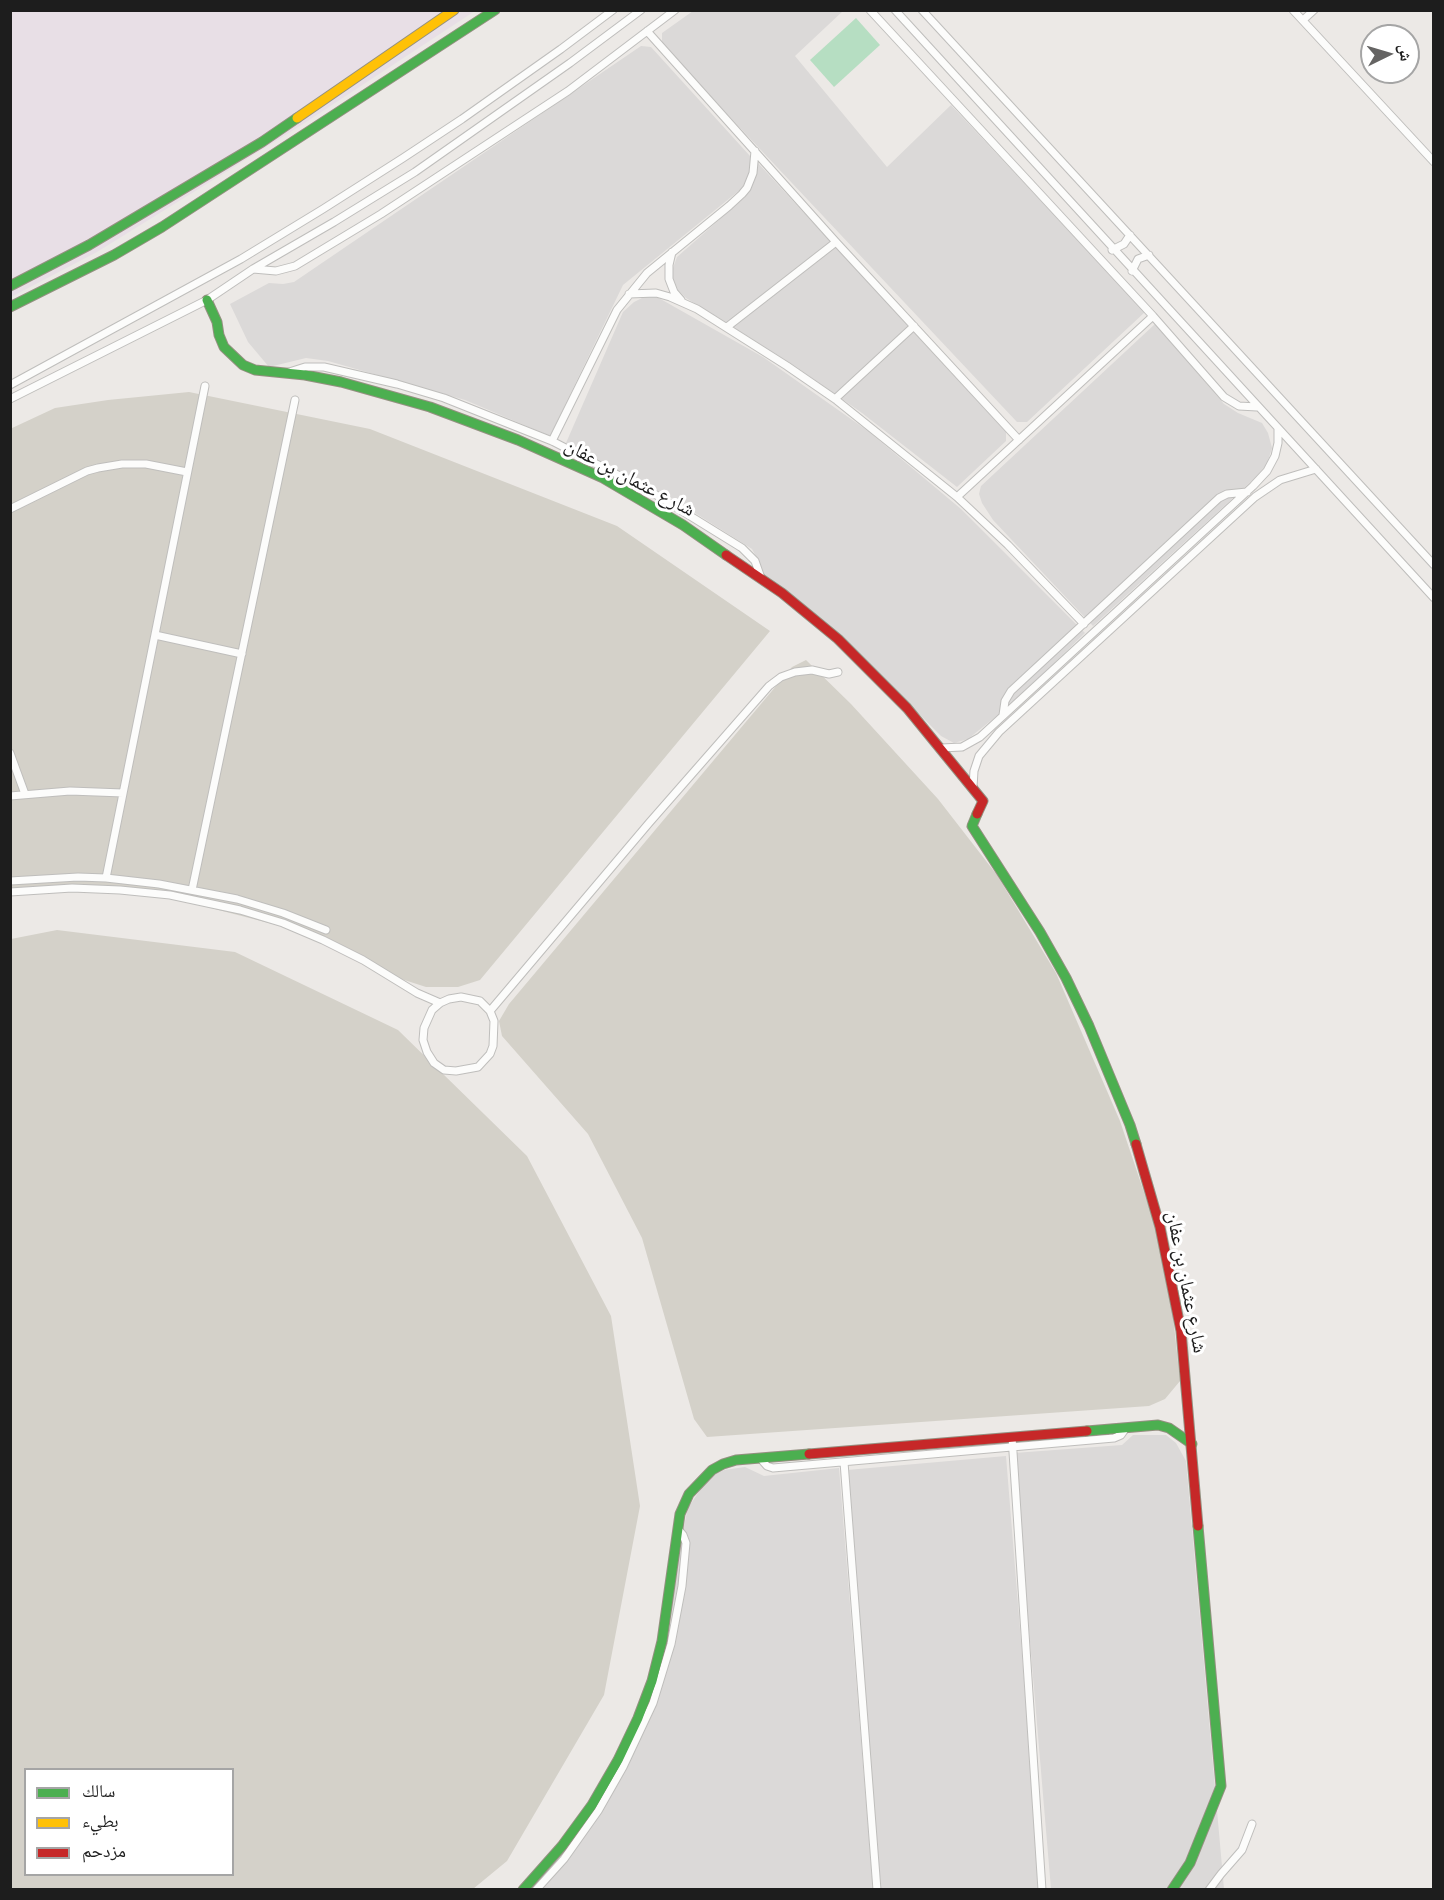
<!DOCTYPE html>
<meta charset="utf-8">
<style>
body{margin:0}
#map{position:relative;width:1444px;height:1900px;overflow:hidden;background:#ece9e6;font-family:Barlow,"Noto Naskh Arabic",sans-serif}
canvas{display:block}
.frame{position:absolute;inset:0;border:12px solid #1d1d1d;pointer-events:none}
.legend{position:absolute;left:24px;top:1768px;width:210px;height:108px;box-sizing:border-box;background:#fff;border:2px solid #a5a5a5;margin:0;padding:8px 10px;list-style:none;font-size:18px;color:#1d1d1d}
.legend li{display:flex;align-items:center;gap:12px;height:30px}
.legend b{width:30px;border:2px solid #a5a5a5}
.north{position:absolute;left:1360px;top:24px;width:60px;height:60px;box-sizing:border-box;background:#fff;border:2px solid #a5a5a5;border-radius:50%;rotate:85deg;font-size:16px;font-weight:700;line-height:24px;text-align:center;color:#1d1d1d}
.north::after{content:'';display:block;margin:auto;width:21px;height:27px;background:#656463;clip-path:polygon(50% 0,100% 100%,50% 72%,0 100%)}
</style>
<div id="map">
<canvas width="1444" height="1900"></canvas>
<div class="frame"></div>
<ul class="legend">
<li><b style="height:8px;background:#4caf50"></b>سالك</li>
<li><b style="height:8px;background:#ffc107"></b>بطيء</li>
<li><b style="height:8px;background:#c62828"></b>مزدحم</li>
</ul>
<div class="north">ش</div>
</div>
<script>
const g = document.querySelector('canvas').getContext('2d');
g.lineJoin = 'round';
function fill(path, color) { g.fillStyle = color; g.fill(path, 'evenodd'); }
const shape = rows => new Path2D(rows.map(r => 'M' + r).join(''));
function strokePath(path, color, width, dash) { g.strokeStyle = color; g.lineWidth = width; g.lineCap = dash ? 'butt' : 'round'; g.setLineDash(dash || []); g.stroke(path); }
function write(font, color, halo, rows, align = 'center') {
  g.font = font + ' Barlow,"Noto Naskh Arabic",sans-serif'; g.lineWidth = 6; g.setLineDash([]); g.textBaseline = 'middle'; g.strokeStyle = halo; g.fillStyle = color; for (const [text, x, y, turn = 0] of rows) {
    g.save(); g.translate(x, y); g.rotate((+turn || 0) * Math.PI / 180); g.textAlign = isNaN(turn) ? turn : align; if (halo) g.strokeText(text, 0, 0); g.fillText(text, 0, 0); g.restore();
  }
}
const residential = shape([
 [693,11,843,11,795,56,887,167,951,105,1145,312,1027,422,1017,422,662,45,662,33],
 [641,46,651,47,750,156,751,174,741,189,623,285,550,436,465,400,328,361,306,358,269,367,248,342,230,304,269,283,283,284,294,282],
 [758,163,1006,432,1006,441,957,487,862,413,795,366,686,298,678,290,673,281,673,268,677,257,746,196,754,181],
 [646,296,657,297,763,357,868,431,961,509,1085,633,1014,702,968,739,954,743,941,736,859,654,805,606,765,578,762,568,752,549,668,496,566,443,623,312,634,302],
 [1155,324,1224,404,1238,413,1262,423,1268,433,1272,448,1267,464,1256,477,1093,626,993,520,982,503,979,494,981,486],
 [1133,1435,1166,1435,1176,1443,1186,1461,1224,1889,1051,1889,1014,1453,1122,1445],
 [1006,1456,1041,1889,881,1889,847,1470],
 [745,1467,764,1476,839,1468,873,1889,526,1890,634,1742,669,1654,674,1569,688,1508,708,1478,724,1470]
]);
const industrial = shape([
 [11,11,475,11,300,126,97,252,11,297]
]);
const construction = shape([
 [189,392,370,429,617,526,770,631,480,980,458,987,426,987,395,977,315,935,176,899,93,887,11,893,10,429,55,408,108,400],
 [806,660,851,704,938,799,997,875,1056,973,1120,1121,1154,1222,1173,1316,1180,1381,1165,1399,1149,1406,707,1437,694,1419,642,1238,588,1134,502,1036,499,1021,509,1004,792,667],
 [57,930,235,952,398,1030,527,1156,611,1316,640,1506,604,1695,507,1861,473,1889,11,1890,11,939],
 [26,1770,232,1770,232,1874,26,1874]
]);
const pitch = shape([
 [856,18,880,45,834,87,810,60]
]);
const street = shape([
 [870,10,1153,316,1224,397,1239,406,1257,407],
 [895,10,1434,598],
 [922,10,1434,565],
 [1293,10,1434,162],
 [1303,20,1314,10],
 [647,31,836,242,1019,440],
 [1112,250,1124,244,1130,235],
 [672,252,669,265,669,279,674,292,681,300],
 [253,269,276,271,295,266,381,214,568,91,675,10],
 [1132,271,1138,259,1149,255],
 [629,294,656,293,670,297,697,309,787,366,835,399,957,497,1008,545,1084,624],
 [727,327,836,242],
 [286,373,305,367,324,367,397,384,444,398,552,441,653,493,742,548,755,561,761,578],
 [10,385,241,259,323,209,403,158,462,119,561,49,613,10],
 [10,399,207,300,253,269,334,222,415,172,570,63,641,10],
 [835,399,914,326],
 [552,441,617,310,647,273,729,206,742,194,747,188,753,173,755,151],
 [957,497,1153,316],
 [10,509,87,471,98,468,122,464,146,464,187,472],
 [155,635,242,654],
 [1003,715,1005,701,1011,691,1219,498,1227,494,1247,492],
 [941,748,962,747,980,737,1253,486,1267,471,1275,456,1278,443,1278,429],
 [10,753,25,794],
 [973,787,974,771,979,756,999,732,1255,497,1280,480,1316,469],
 [10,796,70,791,123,793],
 [106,878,205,386],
 [10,881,78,877,106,878,159,884,237,899,283,913,326,930],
 [192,890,295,400],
 [10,892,72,888,120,890,170,895,240,910,283,923,323,940,363,960,417,993,440,1003],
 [461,997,480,1001,490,1011,494,1021,493,1046,490,1054,478,1067,456,1071,444,1070,434,1063,427,1052,423,1040,424,1028,432,1010,440,1003,449,999,461,997],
 [490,1011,649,823,769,686,781,677,795,672,812,670,829,674,838,672],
 [1012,1437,1042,1890],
 [760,1458,767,1466,773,1468,1114,1438,1121,1435,1126,1428],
 [844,1462,877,1890],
 [536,1890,564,1859,598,1811,623,1767,653,1703,671,1644,682,1586,686,1543,683,1535,678,1529],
 [1209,1890,1221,1874,1242,1850,1252,1824]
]);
const fast = shape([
 [10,286,89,245,262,142,297,118],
 [207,300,217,322,219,335,224,347,243,365,255,370,305,375,341,382,430,407,518,440,603,478,683,525,726,555],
 [10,307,114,255,162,227,495,10],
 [977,814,972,826,1040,932,1066,978,1089,1026,1130,1125,1136,1144],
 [1087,1431,1158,1425,1169,1428,1192,1444],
 [523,1890,562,1846,592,1805,618,1760,638,1718,652,1681,662,1641,680,1514,689,1494,712,1470,723,1464,736,1460,809,1454],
 [1172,1890,1190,1863,1221,1786,1198,1526]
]);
const slow = shape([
 [297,118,454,10]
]);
const jam = shape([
 [726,555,782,593,838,639,907,708,983,801,977,814],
 [1136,1144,1160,1227,1181,1331,1198,1526],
 [809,1454,1087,1431]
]);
const streetNames = [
 ["شارع عثمان بن عفان",630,477,28],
 ["شارع عثمان بن عفان",1187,1282,79]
];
fill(residential, '#dbd9d8');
fill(industrial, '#e8dfe6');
fill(construction, '#d4d1c9');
fill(pitch, '#b6dec2');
strokePath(street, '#bfbebc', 9);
strokePath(fast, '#949080', 11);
strokePath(slow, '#949080', 11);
strokePath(jam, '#949080', 11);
strokePath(street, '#fcfcfb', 7);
strokePath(fast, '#4caf50', 9);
strokePath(slow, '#ffc107', 9);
strokePath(jam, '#c62828', 9);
write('20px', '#1d1d1d', '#fff', streetNames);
</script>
